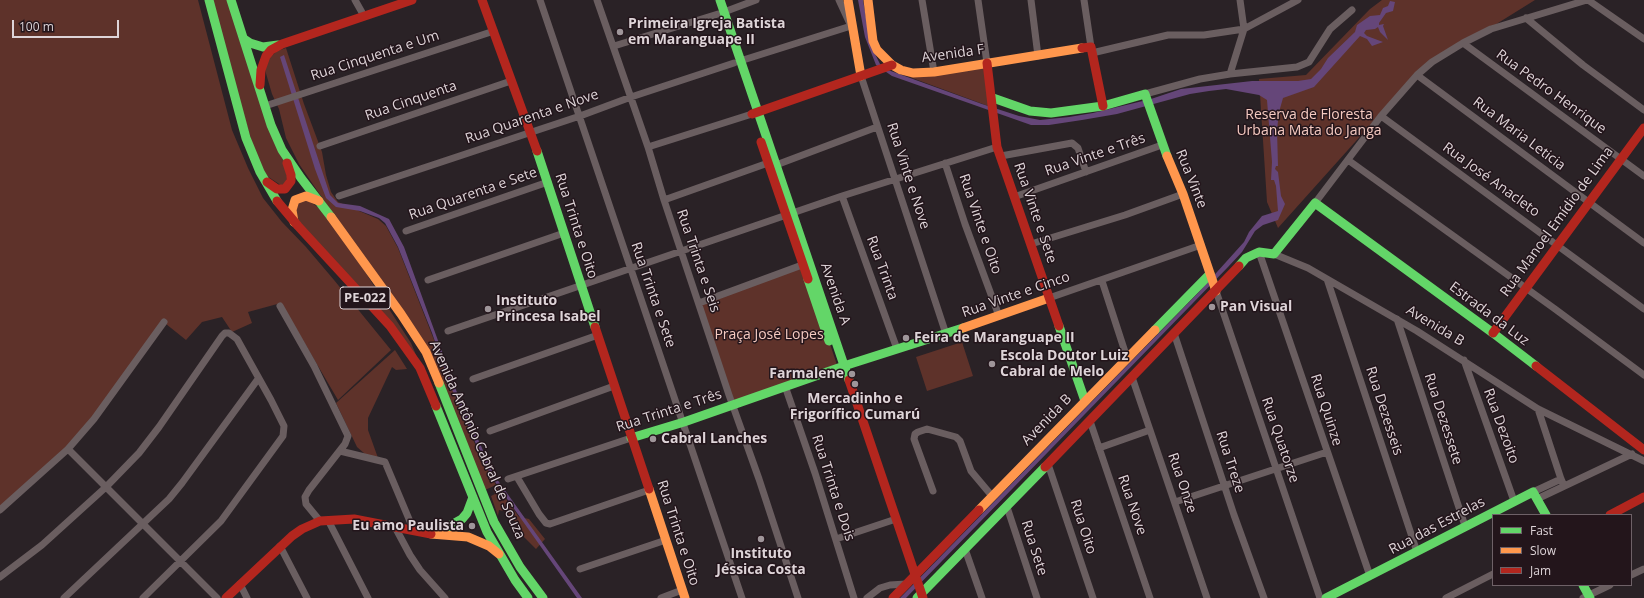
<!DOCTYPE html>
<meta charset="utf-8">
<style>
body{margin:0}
#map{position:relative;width:1644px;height:598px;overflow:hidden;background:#2a2226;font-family:"Open Sans",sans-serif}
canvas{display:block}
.legend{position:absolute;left:1492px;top:514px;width:140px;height:72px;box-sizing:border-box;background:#23151b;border:1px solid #6e6167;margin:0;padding:5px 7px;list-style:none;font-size:12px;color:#ded4d8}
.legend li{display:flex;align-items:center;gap:8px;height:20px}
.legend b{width:20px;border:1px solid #6e6167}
.scale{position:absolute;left:12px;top:20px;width:107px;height:18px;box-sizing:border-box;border:2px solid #ded4d8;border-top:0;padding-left:5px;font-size:12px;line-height:14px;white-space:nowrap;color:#ded4d8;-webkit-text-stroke:3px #23151b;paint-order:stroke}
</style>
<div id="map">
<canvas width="1644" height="598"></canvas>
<ul class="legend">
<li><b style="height:5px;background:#63d668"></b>Fast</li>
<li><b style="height:5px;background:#ff974d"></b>Slow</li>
<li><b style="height:5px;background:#b3261e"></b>Jam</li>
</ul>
<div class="scale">100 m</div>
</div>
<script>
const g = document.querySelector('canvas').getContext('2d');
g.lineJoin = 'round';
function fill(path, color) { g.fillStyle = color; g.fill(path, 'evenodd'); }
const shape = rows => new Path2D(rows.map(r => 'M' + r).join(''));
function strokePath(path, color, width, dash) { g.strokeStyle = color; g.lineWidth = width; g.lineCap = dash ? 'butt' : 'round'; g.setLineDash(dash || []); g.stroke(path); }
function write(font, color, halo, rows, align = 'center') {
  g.font = font + ' "Open Sans",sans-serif'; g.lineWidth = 3; g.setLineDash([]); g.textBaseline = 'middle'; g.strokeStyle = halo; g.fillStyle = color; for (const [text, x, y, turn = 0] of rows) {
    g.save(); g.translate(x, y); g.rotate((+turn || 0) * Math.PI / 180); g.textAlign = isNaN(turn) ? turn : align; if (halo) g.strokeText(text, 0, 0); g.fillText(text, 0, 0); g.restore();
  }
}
const green = shape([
 [0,0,198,0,232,130,248,168,263,198,282,222,306,247,334,280,391,350,338,400,281,303,248,312,252,323,232,332,222,317,202,322,186,340,166,324,68,451,0,507],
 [209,0,231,0,288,171,285,188,261,172],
 [1382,0,1535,0,1416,74,1278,228,1267,202,1259,79,1306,75,1370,9],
 [286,48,304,104,322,152,326,175,331,192,338,202,378,219,386,226,398,248,474,442,496,485,485,490,428,352,299,164,286,138,279,109,272,94,265,70,268,59,277,51],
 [986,66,991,107,904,75],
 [304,198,327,213,411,343,419,362,298,224,294,204],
 [804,266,838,368,734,405,699,302],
 [962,342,973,376,927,391,916,357],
 [395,350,407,369,396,370,392,367,368,418,368,430,378,458,365,454,357,447,336,403],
 [498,488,519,517,529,519,545,539,536,549,524,537,514,520,504,511,499,510,498,516,491,496,495,494,493,490]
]);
const water = shape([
 [858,0,863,0,871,46,880,64,888,70,982,104,1019,116,1040,120,1069,117,1093,113,1151,99,1181,89,1252,81,1298,81,1311,79,1321,69,1328,58,1355,32,1357,25,1370,16,1380,15,1383,8,1388,6,1390,1,1395,2,1393,11,1386,13,1379,23,1379,25,1384,24,1383,26,1388,40,1380,32,1378,27,1375,29,1366,30,1364,33,1367,36,1383,42,1372,46,1367,39,1360,36,1314,87,1283,98,1279,112,1277,130,1278,166,1276,166,1275,169,1278,172,1281,196,1285,204,1278,220,1263,225,1255,231,1242,252,1228,267,906,598,900,598,1199,292,1244,242,1249,232,1262,216,1278,211,1276,186,1274,180,1271,180,1272,162,1267,100,1259,95,1226,89,1209,91,1190,94,1117,114,1082,120,1049,125,1031,125,892,76,876,65,865,37],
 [284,55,330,195,338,203,360,206,389,219,404,247,456,390,494,475,582,598,577,598,493,479,483,460,450,385,432,333,398,247,385,223,379,218,360,211,336,207,326,198,315,169,280,57]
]);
const street = shape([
 [355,0,364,16],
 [540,0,742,598],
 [597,0,648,147,664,200,729,395,759,479,798,598],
 [922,0,934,72],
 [978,0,987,63],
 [1031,0,1038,56],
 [1084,0,1091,47],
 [1588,0,1644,39],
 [724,12,756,0],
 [1526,18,1583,65,1644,110],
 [1463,43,1644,176],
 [614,46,718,14],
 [1092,53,1168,35,1204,35,1244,29,1298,0],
 [740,61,851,26,839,0],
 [1230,74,1244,29,1240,0],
 [1417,75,1644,243],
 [861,76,946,334],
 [1145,94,1200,79,1230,74,1297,67,1309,62,1330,29,1352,10],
 [265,106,494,31],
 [1381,116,1644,309],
 [320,146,511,81],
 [648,147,752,114],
 [1001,156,1072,143,1078,148,1086,172],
 [1348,160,1555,309,1644,375],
 [945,163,965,224,999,316],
 [776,165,877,127],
 [339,196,580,116,631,97,734,63],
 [842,196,897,349],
 [1014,197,1162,145],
 [664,200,768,163],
 [1315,203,1381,116,1417,75,1432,62,1463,43,1491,29,1587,0],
 [406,231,548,182],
 [1031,244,1125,215,1183,194],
 [1259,252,1370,576],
 [1274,254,1308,268,1417,331,1538,409,1644,461],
 [1327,279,1417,552],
 [428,280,564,233],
 [1102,281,1127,358],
 [1216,291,1320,598],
 [1049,298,1201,245],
 [699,303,802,265],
 [280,306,314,366,348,436,345,444,309,490,305,497,306,504,320,521],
 [1397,319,1465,526],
 [448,331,842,196,997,147],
 [1174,333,1234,515,1264,598],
 [1464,360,1514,501],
 [1132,377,1207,598],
 [473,379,598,335],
 [785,386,815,473,854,598],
 [1538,409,1561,479,1564,486],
 [1090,421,1150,598],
 [490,431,614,386],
 [1099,448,1150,430],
 [68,449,217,598],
 [340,451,385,462,414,531],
 [1048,464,1093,598],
 [517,477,539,514,546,523,550,524,649,490],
 [508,479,631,438],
 [933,491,914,439,915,434,918,432,927,429,956,437,960,441,971,471,992,496],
 [1533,492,1561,479],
 [1537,499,1632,454],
 [1175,502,1327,452],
 [1007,507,1037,598],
 [0,510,68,449,94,419,164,322],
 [328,520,368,598],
 [395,527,410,555,420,570,445,598],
 [836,539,896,519],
 [280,546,307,598],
 [965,549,982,598],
 [580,569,666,540],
 [1631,575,1644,569],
 [0,577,42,545,106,487,139,453,159,427,222,336,225,333,229,333,237,339,271,400,284,426,283,436,221,521,143,598],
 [240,584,247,598],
 [64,598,169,499,182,483,258,379],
 [661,598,682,590],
 [867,598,880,588,890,585,906,584],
 [1446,598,1493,574],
 [1583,598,1610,585]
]);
const fast = shape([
 [209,0,246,138,260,172,277,201],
 [231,0,271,125,282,150,301,178,331,217],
 [720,0,849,380],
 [244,39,250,43,263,47,278,45],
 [993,98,1030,111,1051,113,1103,106,1145,94,1167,156],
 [537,151,595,327],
 [1239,266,1246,258,1259,252,1274,254,1315,203,1493,333,1536,366],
 [808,279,829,341],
 [1059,326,1085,401],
 [1155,330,1210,274],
 [439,383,494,522,520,567,543,598],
 [436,406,487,532,515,580,528,598],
 [631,438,684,422,847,365,963,328],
 [437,533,462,519,467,513,473,497],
 [1583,585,1590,598],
 [917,598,1045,467],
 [1326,598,1533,492,1546,515]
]);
const slow = shape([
 [848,0,861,76],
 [868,0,873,41,877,50,892,65,901,70,913,73,934,72,1082,48],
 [1167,156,1183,194,1216,291],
 [331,217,401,314,426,352,439,383],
 [294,222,292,210,295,200,306,196,319,201],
 [963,328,1049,298],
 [649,489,685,598],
 [979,510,1155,330],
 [431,534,468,537,489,546,499,554]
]);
const jam = shape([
 [482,0,537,151],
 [1082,48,1091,47,1103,106],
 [987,63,997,147,1059,326],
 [260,85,261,70,266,56,271,50,282,44,412,0],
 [752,114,892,65],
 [761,142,808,279],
 [267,182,277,189,285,189,291,181,291,175,287,163],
 [277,201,298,226,390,326,420,368,436,406],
 [595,327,649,489],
 [1493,333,1644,128],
 [1536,366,1644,450],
 [849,380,923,598],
 [1045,467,1239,266],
 [1610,515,1644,497],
 [226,598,292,536,302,529,320,521,354,519,431,534],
 [893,598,979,510]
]);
const markers = [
 [620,32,4,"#9f969a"],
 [1212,307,4,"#9f969a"],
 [488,309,4,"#9f969a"],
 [906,338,4,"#9f969a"],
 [992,364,4,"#9f969a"],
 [852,374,4,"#9f969a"],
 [855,384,4,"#9f969a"],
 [653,439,4,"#9f969a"],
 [472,526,4,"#9f969a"],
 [761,539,4,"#9f969a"]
];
const shields = [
 [365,298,50]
];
const shieldNames = [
 ["PE-022",365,298]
];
const poiNames = [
 ["Primeira Igreja Batista",628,24],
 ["em Maranguape II",628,40],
 ["Instituto",496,301],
 ["Princesa Isabel",496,317],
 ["Pan Visual",1220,307],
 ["Feira de Maranguape II",914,338],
 ["Escola Doutor Luiz",1000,356],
 ["Cabral de Melo",1000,372],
 ["Farmalene",844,374,"right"],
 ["Mercadinho e",855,399,"center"],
 ["Frigorífico Cumarú",855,415,"center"],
 ["Cabral Lanches",661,439],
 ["Eu amo Paulista",464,526,"right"],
 ["Instituto",761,554,"center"],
 ["Jéssica Costa",761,570,"center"]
];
const streetNames = [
 ["Avenida F",953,54,-8],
 ["Rua Cinquenta e Um",375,56,-18],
 ["Rua Pedro Henrique",1551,92,36],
 ["Rua Cinquenta",411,101,-19],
 ["Rua Quarenta e Nove",532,117,-19],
 ["Rua Maria Leticia",1519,134,37],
 ["Rua Vinte e Três",1095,155,-19],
 ["Rua Vinte e Nove",908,176,72],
 ["Rua Vinte",1191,179,68],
 ["Rua José Anacleto",1491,180,36],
 ["Rua Quarenta e Sete",473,194,-19],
 ["Rua Vinte e Sete",1035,213,71],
 ["Rua Manoel Emídio de Lima",1557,222,-54],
 ["Rua Vinte e Oito",980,224,71],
 ["Rua Trinta e Oito",576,226,72],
 ["Rua Trinta e Seis",698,261,71],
 ["Rua Trinta",882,268,70],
 ["Avenida A",835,294,71],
 ["Rua Trinta e Sete",653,295,71],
 ["Rua Vinte e Cinco",1016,295,-19],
 ["Estrada da Luz",1489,314,37],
 ["Avenida B",1435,326,31],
 ["Rua Quinze",1326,410,72],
 ["Rua Trinta e Três",669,411,-18],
 ["Rua Dezesseis",1384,411,72],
 ["Rua Dezessete",1443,419,72],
 ["Avenida B",1047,420,-46],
 ["Rua Dezoito",1501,426,70],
 ["Avenida Antônio Cabral de Souza",477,440,66],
 ["Rua Quatorze",1280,440,71],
 ["Rua Treze",1230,462,72],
 ["Rua Onze",1182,483,71],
 ["Rua Trinta e Dois",833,488,72],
 ["Rua Nove",1132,505,71],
 ["Rua das Estrelas",1437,526,-28],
 ["Rua Oito",1083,527,72],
 ["Rua Trinta e Oito",678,533,72],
 ["Rua Sete",1034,548,72]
];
const parkNames = [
 ["Reserva de Floresta",1309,115],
 ["Urbana Mata do Janga",1309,131],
 ["Praça José Lopes",769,335]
];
fill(green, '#5e322a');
fill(water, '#654679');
strokePath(street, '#6a5e60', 7);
strokePath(fast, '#63d668', 9);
strokePath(slow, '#ff974d', 9);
strokePath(jam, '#b3261e', 9);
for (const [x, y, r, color] of markers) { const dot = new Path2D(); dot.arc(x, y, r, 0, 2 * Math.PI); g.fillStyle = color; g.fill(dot); strokePath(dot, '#23151b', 1.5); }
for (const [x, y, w] of shields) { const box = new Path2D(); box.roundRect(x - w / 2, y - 11, w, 22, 3); g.fillStyle = '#23151b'; g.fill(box); strokePath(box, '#ded4d8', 1); }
write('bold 13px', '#ded4d8', null, shieldNames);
write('bold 14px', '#ded4d8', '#23151b', poiNames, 'left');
write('14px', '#ded4d8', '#23151b', streetNames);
write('14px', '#f5cac1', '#23151b', parkNames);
</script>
